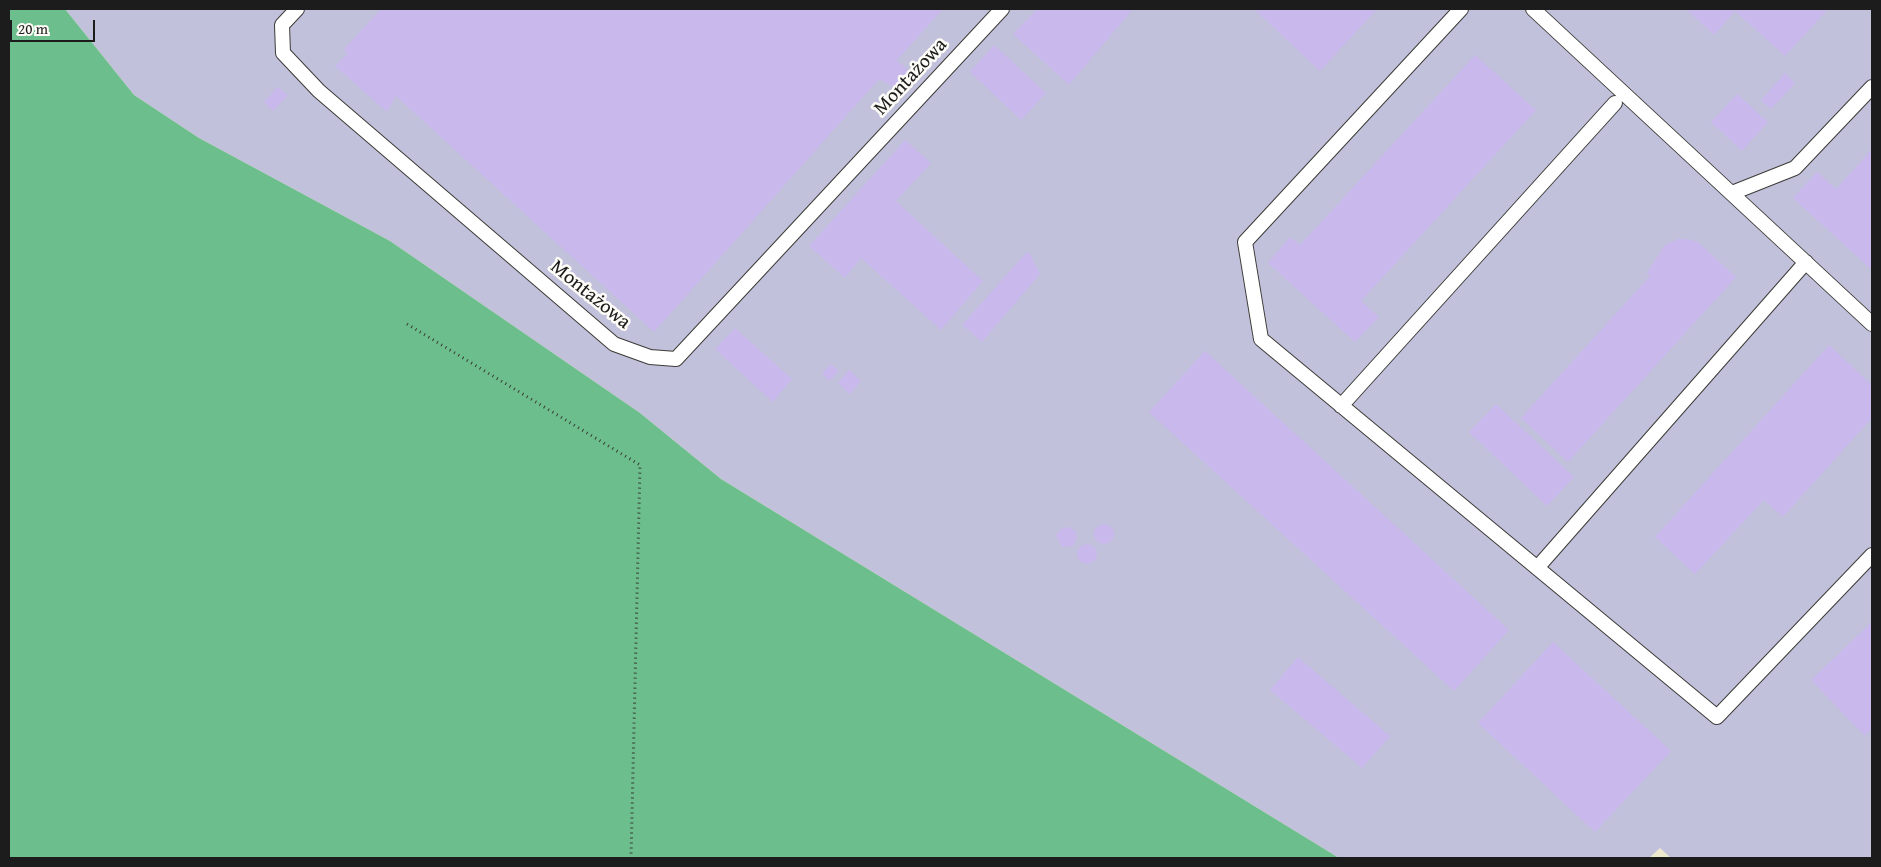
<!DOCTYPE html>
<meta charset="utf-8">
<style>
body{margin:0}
#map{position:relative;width:1881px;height:867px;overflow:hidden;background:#eee8cd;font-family:"Gentium Book Plus",serif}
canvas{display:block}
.frame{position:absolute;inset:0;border:10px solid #1c1c1c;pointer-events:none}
.scale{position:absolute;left:10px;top:20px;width:85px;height:22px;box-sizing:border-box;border:2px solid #1c1c1c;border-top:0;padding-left:6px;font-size:15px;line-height:18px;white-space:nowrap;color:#1c1c1c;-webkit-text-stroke:4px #fdfcf7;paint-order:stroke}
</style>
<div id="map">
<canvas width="1881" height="867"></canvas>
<div class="frame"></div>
<div class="scale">20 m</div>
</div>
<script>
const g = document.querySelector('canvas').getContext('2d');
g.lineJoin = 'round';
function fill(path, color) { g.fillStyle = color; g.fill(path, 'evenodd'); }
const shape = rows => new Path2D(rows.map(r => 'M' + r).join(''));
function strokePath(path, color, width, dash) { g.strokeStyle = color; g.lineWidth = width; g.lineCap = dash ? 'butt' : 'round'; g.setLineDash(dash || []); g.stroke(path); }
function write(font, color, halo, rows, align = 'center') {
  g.font = font + ' "Gentium Book Plus",serif'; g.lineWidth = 5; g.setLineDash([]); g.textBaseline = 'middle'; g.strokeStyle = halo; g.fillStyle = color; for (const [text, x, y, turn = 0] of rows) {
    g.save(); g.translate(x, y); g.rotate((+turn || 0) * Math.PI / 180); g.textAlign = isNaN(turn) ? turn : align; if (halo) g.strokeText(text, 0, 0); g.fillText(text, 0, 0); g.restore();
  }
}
const industrial = shape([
 [65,9,1872,9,1872,858,1671,858,1660,848,1649,858,1339,858,721,479,640,413,390,241,199,138,134,95]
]);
const forest = shape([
 [9,9,65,9,134,95,199,138,390,241,640,413,721,479,1339,858,9,858]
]);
const building = shape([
 [381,9,943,9,897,60,909,71,894,87,879,79,654,332,396,96,387,112,335,66,347,54,344,49],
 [1037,9,1133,9,1069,85,1013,34],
 [1254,9,1375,9,1376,10,1320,71],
 [1686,9,1828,9,1785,56,1735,11,1714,35],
 [994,45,1046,93,1021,120,970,72],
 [1475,55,1536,110,1361,301,1379,317,1355,342,1268,263,1290,237,1300,245],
 [1785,73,1795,83,1771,109,1761,100],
 [278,87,288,95,273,111,264,102],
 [1737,94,1768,122,1742,151,1711,122],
 [905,140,931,163,896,201,983,281,941,330,861,258,845,278,809,246],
 [1872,149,1872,270,1793,198,1817,172,1836,189],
 [1678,239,1687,239,1698,242,1736,277,1568,462,1521,418,1650,276,1647,273,1665,245],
 [1029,252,1040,274,982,342,962,325,1025,254],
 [735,328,792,379,773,402,715,349],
 [1829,345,1872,385,1872,418,1783,517,1764,500,1695,574,1655,537],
 [1205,351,1509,630,1454,691,1149,412],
 [831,364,839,371,829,381,822,373],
 [849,370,861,381,850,394,838,383],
 [1496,404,1574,477,1547,506,1469,432],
 '1094 534a10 10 0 1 1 20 0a10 10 0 1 1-20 0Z',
 [1068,527,1075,531,1077,537,1073,546,1062,547,1056,535,1061,529],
 '1077 554a10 10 0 1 1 20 0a10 10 0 1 1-20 0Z',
 [1872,622,1872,729,1865,736,1811,680],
 [1553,642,1671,751,1595,832,1478,723],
 [1298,657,1390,736,1362,768,1270,690]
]);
const path = shape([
 [407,324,640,465,631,858]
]);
const service = shape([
 [297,9,282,25,283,53,319,91,614,344,650,357,676,359,1002,9],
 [1461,9,1245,242,1261,339,1717,717,1872,555],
 [1533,9,1872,324],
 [1732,193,1795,168,1872,87],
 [1341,406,1615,103],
 [1537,568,1806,262]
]);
const streetNames = [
 ["Montażowa",911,77,-47],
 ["Montażowa",590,295,39]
];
fill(industrial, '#c2c1dc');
fill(forest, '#6cbf8c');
fill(building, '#c8b8ec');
strokePath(service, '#3c3b37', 16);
strokePath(path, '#3c3b37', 3, [1, 4]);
strokePath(service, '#fff', 14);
write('20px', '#1c1c1c', '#fdfcf7', streetNames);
</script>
